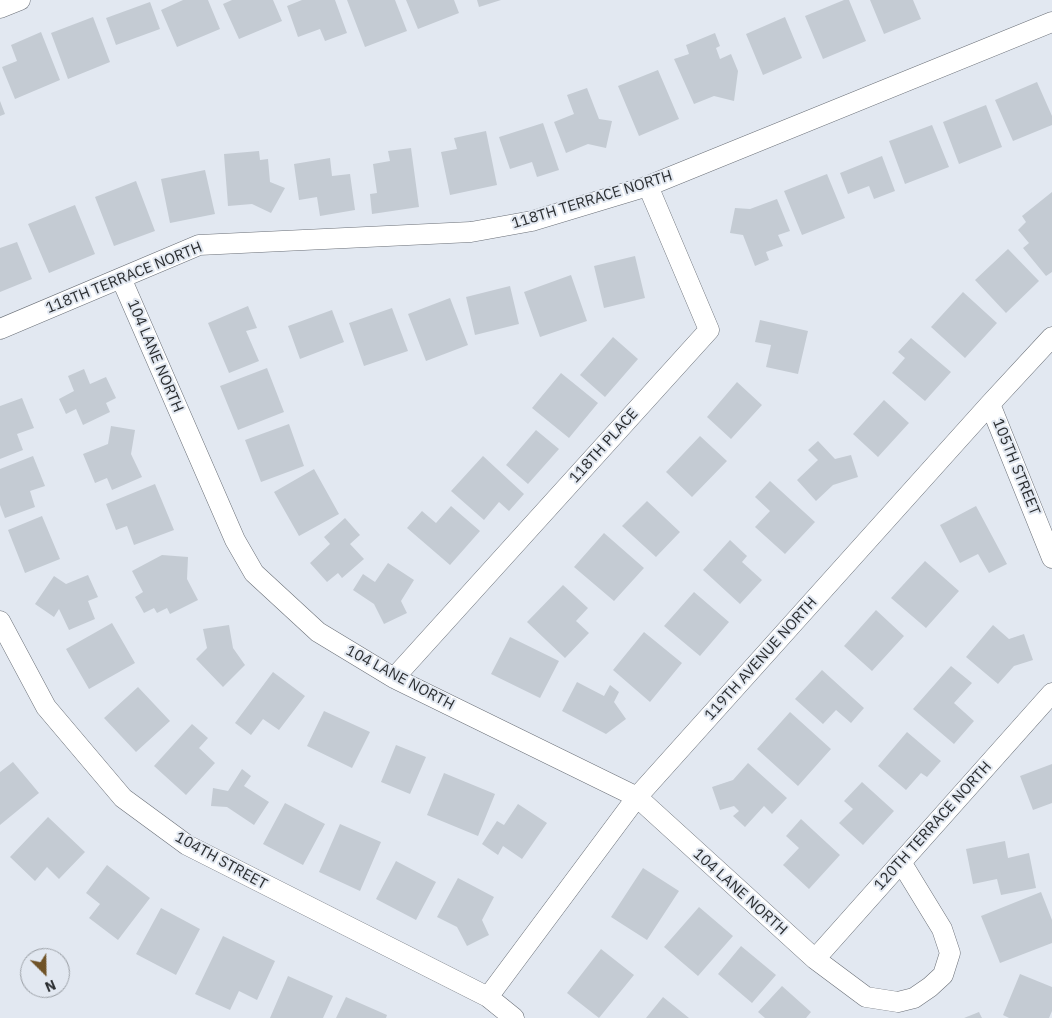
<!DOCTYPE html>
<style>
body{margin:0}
#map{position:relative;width:1052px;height:1018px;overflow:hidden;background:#e2e8f1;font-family:"IBM Plex Sans",sans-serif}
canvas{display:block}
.north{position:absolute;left:20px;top:948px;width:50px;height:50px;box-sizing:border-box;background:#e2e8f1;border:1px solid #999ea4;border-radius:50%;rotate:157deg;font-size:14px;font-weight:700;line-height:20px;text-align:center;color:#2b2e31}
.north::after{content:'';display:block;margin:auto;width:18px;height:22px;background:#705327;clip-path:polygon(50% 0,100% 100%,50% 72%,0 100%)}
</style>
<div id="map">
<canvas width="1052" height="1018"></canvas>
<div class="north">N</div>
</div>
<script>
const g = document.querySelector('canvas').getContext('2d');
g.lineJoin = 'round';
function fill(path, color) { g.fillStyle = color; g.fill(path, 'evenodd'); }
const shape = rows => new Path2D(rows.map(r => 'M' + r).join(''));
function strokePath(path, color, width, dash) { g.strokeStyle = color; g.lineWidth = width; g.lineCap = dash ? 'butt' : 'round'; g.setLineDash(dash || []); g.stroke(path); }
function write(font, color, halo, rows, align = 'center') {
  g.font = font + ' "IBM Plex Sans",sans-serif'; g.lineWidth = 4; g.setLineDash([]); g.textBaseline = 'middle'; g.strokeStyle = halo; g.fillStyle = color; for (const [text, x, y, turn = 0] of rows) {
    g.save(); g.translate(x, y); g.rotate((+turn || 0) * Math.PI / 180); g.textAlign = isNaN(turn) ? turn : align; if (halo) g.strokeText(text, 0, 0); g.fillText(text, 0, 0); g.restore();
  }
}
const building = shape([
 [183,0,208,0,220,29,177,47,161,10],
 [232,0,273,0,282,21,239,39,223,4],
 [302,0,335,0,347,33,325,41,320,29,298,37,287,6],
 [347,0,395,0,407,31,365,47],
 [406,0,454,0,459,13,418,29],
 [477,0,501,0,479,7],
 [844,0,849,0,866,41,823,59,805,16],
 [870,0,913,0,921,19,884,34],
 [150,2,160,29,116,45,106,18],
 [93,17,110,62,68,79,51,33],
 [785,17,802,58,763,75,746,34],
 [41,32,60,80,15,99,2,67,17,61,11,45],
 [715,33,720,46,716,48,720,59,731,54,738,71,734,101,714,96,694,104,674,59,689,54,686,45],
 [658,70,679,119,639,136,618,86],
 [1037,82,1052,116,1052,125,1013,141,995,100],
 [587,88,599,119,612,121,606,148,588,144,566,153,554,122,574,114,567,95],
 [0,101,5,114,0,116],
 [986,105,1002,147,959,164,943,122],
 [543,123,559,170,537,177,532,162,510,169,499,137],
 [932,125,949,167,905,184,889,141],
 [486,131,497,185,450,195,441,152,457,149,454,138],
 [411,148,419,207,372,214,370,194,377,193,373,164,390,161,388,151],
 [259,151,260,160,268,159,270,182,285,188,271,213,252,204,228,206,224,154],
 [882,156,895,191,874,199,869,186,848,194,840,173],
 [330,158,332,176,350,174,355,210,320,216,317,197,299,200,294,164],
 [205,170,215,214,170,223,161,179],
 [827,174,845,218,802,235,784,191],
 [136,181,155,231,114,246,95,197],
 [1052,192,1052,272,1046,276,1023,248,1029,243,1018,230,1026,222,1022,216],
 [777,199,790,231,778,235,783,246,766,252,769,260,755,266,743,235,730,233,735,208,750,209],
 [75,205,95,254,49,273,28,224],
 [17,242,32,279,0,292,0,248],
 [1008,249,1039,281,1006,313,975,280],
 [635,256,645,298,604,308,594,266],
 [571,275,587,321,540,337,524,292],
 [510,286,519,324,475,335,466,297],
 [963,292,997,323,965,358,931,327],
 [450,298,468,345,426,361,408,314],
 [248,306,257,328,246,331,259,361,229,373,208,323],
 [392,308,408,351,364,366,349,323],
 [332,310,344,342,300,359,288,326],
 [760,320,808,331,798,374,766,367,771,345,755,342],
 [613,337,638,359,605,397,580,375],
 [911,338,951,372,925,401,892,373,905,358,898,352],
 [267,368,284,412,238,430,220,386],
 [84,369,90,384,106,377,116,398,106,403,110,412,83,425,76,409,66,414,59,399,74,391,68,376],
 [561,373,598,403,569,438,532,408],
 [737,382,762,405,731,439,707,417],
 [22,398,34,428,17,434,23,450,0,459,0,406],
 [884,400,909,423,878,457,853,434],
 [289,424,304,466,261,482,245,440],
 [111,426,135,430,131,454,142,477,112,490,107,478,95,483,83,454,108,444],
 [536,430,559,449,528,484,506,465],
 [700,436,727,461,692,497,666,472],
 [818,441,835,459,851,455,858,477,833,485,816,501,797,480,818,460,808,450],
 [33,456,45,486,30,491,35,507,5,518,0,505,0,469],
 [483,456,524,494,509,511,499,502,484,520,451,491],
 [314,469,339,514,299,536,274,492],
 [770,481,815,522,785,554,755,527,770,511,755,497],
 [155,484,174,530,134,545,127,526,116,530,106,504],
 [647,501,680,532,656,557,622,526],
 [451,506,480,531,450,565,407,528,422,511,436,523],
 [976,506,1007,564,989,573,978,554,960,563,940,525],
 [42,516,60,559,25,573,8,530],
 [345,518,360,535,350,544,364,559,342,578,338,573,327,582,310,563,330,544,324,537],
 [604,533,644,568,614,601,574,567],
 [730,540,747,556,742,562,762,580,740,604,703,570],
 [162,555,188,557,187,579,198,600,170,614,167,608,157,613,154,608,144,613,135,597,143,592,132,571],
 [925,561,959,591,926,628,891,598],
 [388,563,414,580,401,601,407,613,384,624,374,604,353,590,363,574,375,582],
 [88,575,98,597,88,601,95,619,69,630,59,609,54,617,35,604,54,576,66,584],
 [563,585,588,608,576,621,589,633,565,658,527,622],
 [694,592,729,622,700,656,664,626],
 [876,610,904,636,872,671,844,646],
 [112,623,135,663,89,689,66,649],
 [229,625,233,648,245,665,223,687,196,659,207,648,203,629],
 [993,625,1009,639,1024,634,1033,660,1014,666,998,684,966,657],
 [644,632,682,663,650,702,613,670],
 [510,637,559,661,540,698,491,674],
 [951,666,972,683,954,703,974,721,954,744,913,709],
 [822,670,864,708,851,723,836,710,823,724,795,699],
 [273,672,305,696,279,730,263,719,251,735,235,723],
 [577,682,604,696,610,685,619,692,614,702,626,719,606,734,562,711],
 [138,687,170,721,136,752,104,718],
 [324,711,370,732,352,768,307,746],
 [790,712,831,749,798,786,757,749],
 [192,724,208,738,199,748,215,763,186,795,154,766],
 [907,732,941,761,927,777,921,773,906,790,878,766],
 [396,745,426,757,410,794,381,782],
 [13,762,39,793,0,825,0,772],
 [748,763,787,798,772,814,764,806,745,827,733,816,739,811,734,806,720,810,712,787,733,780],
 [1052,764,1052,803,1033,810,1020,776],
 [242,769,251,776,244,786,269,802,254,825,227,807,211,806,213,788,228,791],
 [444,773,495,794,478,836,427,815],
 [862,782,894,811,863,845,839,823,853,809,844,801],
 [285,803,325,824,303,865,263,844],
 [518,804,547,823,522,859,503,846,498,855,482,844,497,821,504,825],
 [48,817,85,852,59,879,47,867,35,881,10,857],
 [801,819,840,855,809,889,783,865,799,848,786,836],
 [340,824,381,842,360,891,319,872],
 [1005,841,1008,858,1029,853,1036,888,1001,895,997,879,973,884,966,849],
 [396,861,436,882,416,920,376,899],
 [107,865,150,898,118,940,89,918,100,904,86,893],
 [643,868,679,891,647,940,611,917],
 [458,878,494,897,482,920,489,935,467,946,457,927,437,917],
 [1041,892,1052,920,1052,943,1000,963,981,916],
 [699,907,733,936,698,976,664,947],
 [161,908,200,929,176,975,136,954],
 [223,936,275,961,257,1000,239,991,230,1010,195,994],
 [741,946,776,975,752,1003,718,974],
 [601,949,634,975,599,1018,567,993],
 [1020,974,1052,987,1052,1011,1049,1018,1009,1018,1003,1015],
 [288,976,333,996,323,1018,270,1018],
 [782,986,811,1012,806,1018,765,1018,758,1012],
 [346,997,387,1015,386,1018,336,1018],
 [663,997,689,1018,646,1018],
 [979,1012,982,1018,964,1018]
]);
const street = shape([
 [0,8,20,0],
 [121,278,235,540,254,573,318,632,394,678,637,797,815,959,866,997,898,1002,914,998,930,987,943,975,950,953,942,929,901,862],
 [0,329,199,245,471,232,532,221,648,186,1052,22],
 [990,404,1052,558],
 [0,621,46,707,123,798,187,845,488,997,514,1018],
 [394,678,709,330,648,186],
 [815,959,1052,693],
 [488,997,637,797,990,404,1052,337]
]);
const streetNames = [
 ["118TH TERRACE NORTH",592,200,-17],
 ["118TH TERRACE NORTH",124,278,-22],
 ["104 LANE NORTH",155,356,67],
 ["118TH PLACE",604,446,-48],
 ["105TH STREET",1016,467,68],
 ["119TH AVENUE NORTH",761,659,-48],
 ["104 LANE NORTH",400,678,28],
 ["120TH TERRACE NORTH",933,826,-48],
 ["104TH STREET",221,861,29],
 ["104 LANE NORTH",740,892,42]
];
fill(building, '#c4cbd3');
strokePath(street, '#6a6f77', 21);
strokePath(street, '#fff', 20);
write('15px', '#2b2e31', '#e2e8f1', streetNames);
</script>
